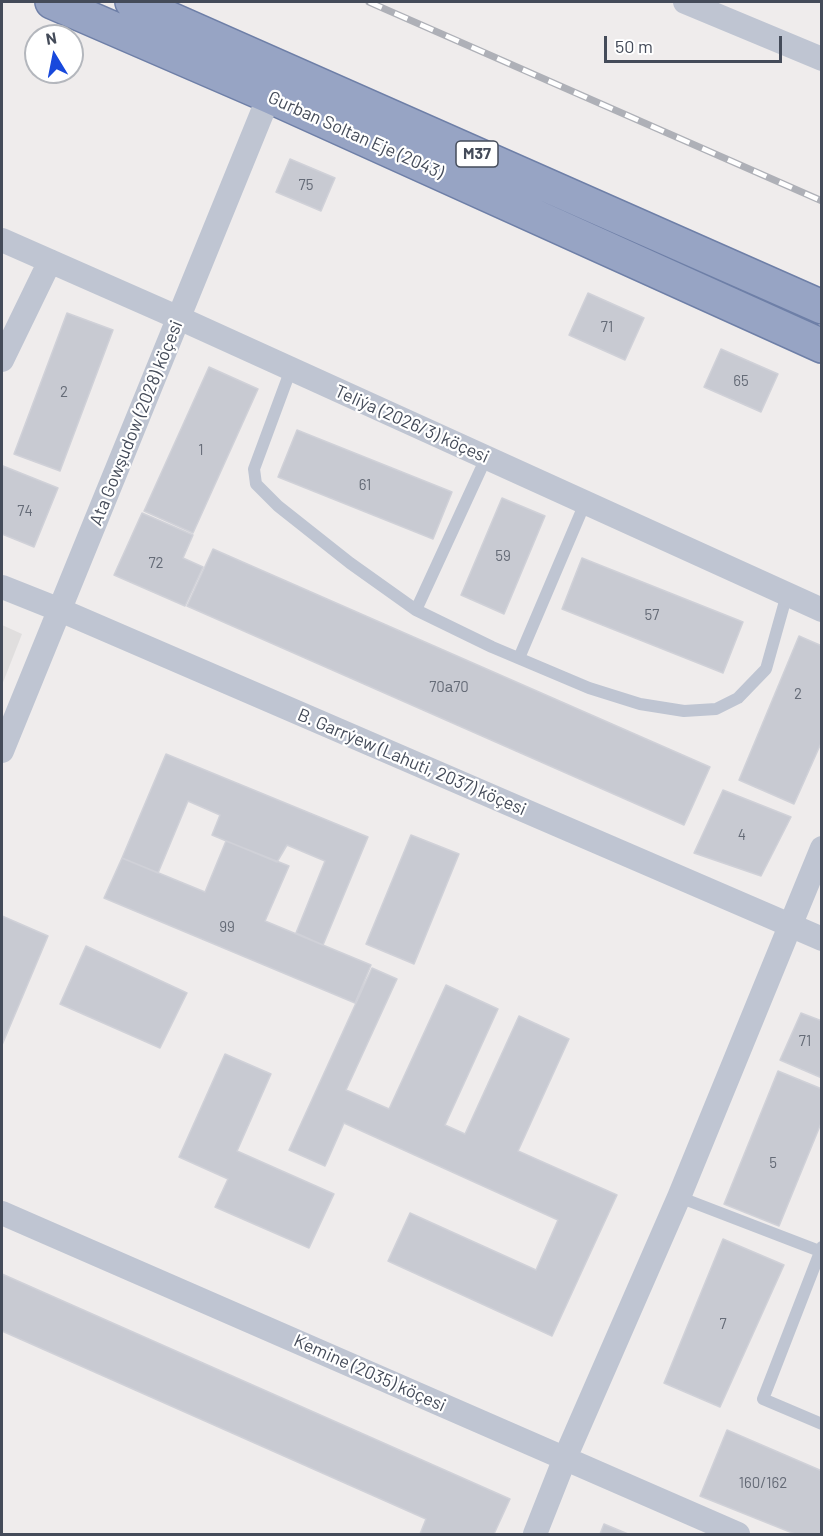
<!DOCTYPE html>
<meta charset="utf-8">
<style>
body{margin:0}
#map{position:relative;width:823px;height:1536px;overflow:hidden;background:#efecec;font-family:Barlow,sans-serif}
canvas{display:block}
.frame{position:absolute;inset:0;border:3px solid #444b59;pointer-events:none}
.north{position:absolute;left:24px;top:24px;width:60px;height:60px;box-sizing:border-box;background:#fff;border:2px solid #b4b7bd;border-radius:50%;rotate:350deg;font-size:16px;font-weight:700;line-height:24px;text-align:center;color:#444b59}
.north::after{content:'';display:block;margin:auto;width:21px;height:27px;background:#1849dc;clip-path:polygon(50% 0,100% 100%,50% 72%,0 100%)}
.scale{position:absolute;left:604px;top:36px;width:178px;height:27px;box-sizing:border-box;border:3px solid #444b59;border-top:0;padding-left:8px;font-size:18px;line-height:21px;white-space:nowrap;color:#444b59;-webkit-text-stroke:4px #fff;paint-order:stroke}
</style>
<div id="map">
<canvas width="823" height="1536"></canvas>
<div class="frame"></div>
<div class="north">N</div>
<div class="scale">50 m</div>
</div>
<script>
const g = document.querySelector('canvas').getContext('2d');
g.lineJoin = 'round';
function fill(path, color) { g.fillStyle = color; g.fill(path, 'evenodd'); }
const shape = rows => new Path2D(rows.map(r => 'M' + r).join(''));
function strokePath(path, color, width, dash) { g.strokeStyle = color; g.lineWidth = width; g.lineCap = dash ? 'butt' : 'round'; g.setLineDash(dash || []); g.stroke(path); }
function write(font, color, halo, rows, align = 'center') {
  g.font = font + ' Barlow,sans-serif'; g.lineWidth = 4.5; g.setLineDash([]); g.textBaseline = 'middle'; g.strokeStyle = halo; g.fillStyle = color; for (const [text, x, y, turn = 0] of rows) {
    g.save(); g.translate(x, y); g.rotate((+turn || 0) * Math.PI / 180); g.textAlign = isNaN(turn) ? turn : align; if (halo) g.strokeText(text, 0, 0); g.fillText(text, 0, 0); g.restore();
  }
}
const education = shape([
 [2,625,22,634,2,685]
]);
const building = shape([
 [290,159,335,178,321,211,276,192,290,159],
 [588,293,644,318,625,360,569,335,588,293],
 [67,313,113,330,60,471,14,454,67,313],
 [721,349,778,374,761,412,704,387,721,349],
 [209,367,258,389,193,533,144,511,209,367],
 [297,430,452,492,433,539,278,477,297,430],
 [3,466,58,488,34,547,2,534,2,469,3,466],
 [502,498,545,516,504,614,461,595,502,498],
 [142,513,193,535,183,558,203,567,185,606,114,575,142,513],
 [213,549,710,767,684,825,187,606,213,549],
 [582,558,743,622,723,673,562,609,582,558],
 [799,636,822,646,822,741,794,804,739,780,799,636],
 [166,754,368,837,323,945,296,933,325,861,287,845,277,862,212,835,220,815,188,801,158,873,122,858,166,754],
 [723,790,791,817,761,876,694,853,723,790],
 [411,835,459,854,414,964,366,944,411,835],
 [226,841,289,866,265,921,371,965,355,1003,104,898,122,858,205,892,226,841],
 [2,916,48,936,2,1045,2,916],
 [86,946,187,993,160,1048,60,1004,86,946],
 [372,968,397,979,346,1090,389,1109,446,985,498,1009,445,1125,465,1134,519,1016,569,1039,518,1151,617,1195,552,1336,388,1261,410,1213,536,1270,558,1220,344,1123,325,1166,289,1150,372,968],
 [801,1013,822,1021,822,1078,780,1060,801,1013],
 [225,1054,271,1074,237,1151,334,1194,309,1248,215,1207,228,1179,179,1157,225,1054],
 [778,1071,822,1089,822,1121,779,1226,724,1204,778,1071],
 [723,1239,784,1265,720,1407,664,1383,723,1239],
 [2,1274,510,1499,494,1534,420,1534,426,1519,2,1331,2,1274],
 [727,1430,822,1471,822,1534,795,1534,700,1496,727,1430],
 [604,1524,628,1534,600,1534,604,1524]
]);
const service = shape([
 [291,369,254,469,256,484,278,506,350,563,416,610,492,647,589,688,640,704,684,711,716,709,738,698,766,669,787,594],
 [416,610,486,458],
 [519,658,585,503],
 [679,1197,822,1252],
 [822,1247,763,1399,822,1424]
]);
const minor = shape([
 [685,2,822,59],
 [2,240,179,318,822,610],
 [2,360,50,261],
 [2,587,60,610,822,939],
 [2,751,269,96],
 [2,1213,738,1534],
 [535,1534,565,1458,679,1197,822,848]
]);
const trunk = shape([
 [52,2,269,96,822,346],
 [132,2,822,307]
]);
const rail = shape([
 [369,2,822,201]
]);
const numberNames = [
 ["75",306,185],
 ["71",607,327],
 ["65",741,381],
 ["2",64,392],
 ["1",201,450],
 ["61",365,485],
 ["74",25,511],
 ["59",503,556],
 ["72",156,563],
 ["57",652,615],
 ["70а70",449,687],
 ["2",798,694],
 ["4",742,835],
 ["99",227,927],
 ["71",805,1041],
 ["5",773,1163],
 ["7",723,1324],
 ["160/162",763,1483]
];
const shields = [
 [477,154,42]
];
const shieldNames = [
 ["M37",477,154]
];
const streetNames = [
 ["Gurban Soltan Eje (2043)",356,135,24],
 ["Ata Gowşudow (2028) köçesi",136,423,-68],
 ["Teliýa (2026/3) köçesi",412,424,24],
 ["B. Garrýew (Lahuti, 2037) köçesi",412,762,23],
 ["Kemine (2035) köçesi",370,1373,24]
];
fill(education, '#e0dede');
fill(building, '#c8cad2');
strokePath(building, '#d0d1d8', 1.5);
strokePath(trunk, '#6e7fa7', 36);
strokePath(service, '#bfc5d2', 12);
strokePath(minor, '#bfc5d2', 24);
strokePath(trunk, '#97a4c4', 33);
strokePath(rail, '#aeb0b7', 7);
strokePath(rail, '#fff', 4.5, [14]);
write('15px', '#656b77', null, numberNames);
for (const [x, y, w] of shields) { const box = new Path2D(); box.roundRect(x - w / 2, y - 13, w, 26, 4.5); g.fillStyle = '#fff'; g.fill(box); strokePath(box, '#444b59', 1.5); }
write('bold 16px', '#444b59', null, shieldNames);
write('18px', '#444b59', '#fff', streetNames);
</script>
